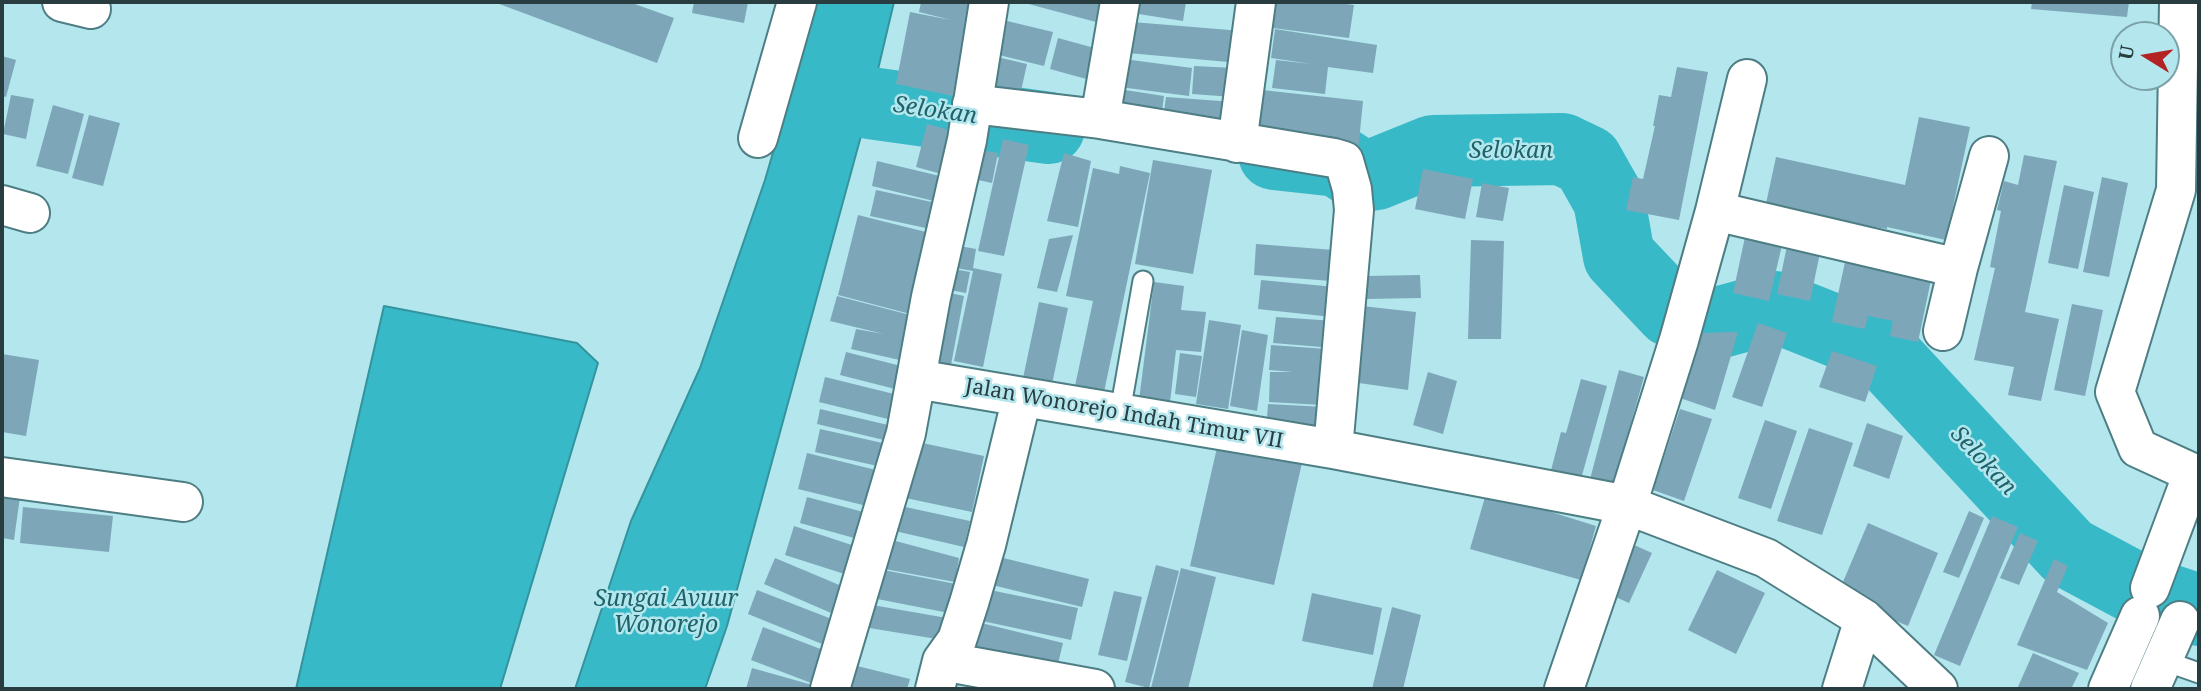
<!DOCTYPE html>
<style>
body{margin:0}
#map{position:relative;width:2201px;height:691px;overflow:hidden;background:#b3e6ed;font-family:"Noto Serif",serif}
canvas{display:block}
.frame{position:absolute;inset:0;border:4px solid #293d40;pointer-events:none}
.north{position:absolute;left:2110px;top:21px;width:70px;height:70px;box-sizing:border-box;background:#b3e6ed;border:2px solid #7ca2a8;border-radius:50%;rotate:281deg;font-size:19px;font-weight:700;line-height:28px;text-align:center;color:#293d40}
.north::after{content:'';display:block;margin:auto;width:24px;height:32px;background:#b42324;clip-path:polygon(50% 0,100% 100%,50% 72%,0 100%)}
</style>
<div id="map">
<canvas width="2201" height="691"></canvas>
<div class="frame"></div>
<div class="north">U</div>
</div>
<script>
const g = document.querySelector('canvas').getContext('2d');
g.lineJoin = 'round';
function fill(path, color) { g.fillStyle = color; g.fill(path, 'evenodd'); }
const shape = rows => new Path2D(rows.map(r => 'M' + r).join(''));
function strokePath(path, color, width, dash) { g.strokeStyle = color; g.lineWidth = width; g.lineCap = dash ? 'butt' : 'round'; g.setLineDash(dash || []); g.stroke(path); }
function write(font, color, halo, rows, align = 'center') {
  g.font = font + ' "Noto Serif",serif'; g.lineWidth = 5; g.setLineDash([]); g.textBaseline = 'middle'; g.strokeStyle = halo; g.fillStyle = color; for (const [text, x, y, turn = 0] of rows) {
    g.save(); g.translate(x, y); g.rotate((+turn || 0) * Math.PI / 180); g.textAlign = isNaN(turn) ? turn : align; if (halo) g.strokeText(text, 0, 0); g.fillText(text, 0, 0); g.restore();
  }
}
const water = shape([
 [814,2,894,2,870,103,727,626,705,689,575,689,631,521,700,368,765,180,812,19,814,2],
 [384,306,577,343,598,363,500,689,296,689,384,306]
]);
const river = shape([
 [835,97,870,103,1049,128],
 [1274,154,1338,161,1361,176,1376,174,1433,151,1562,149,1587,161,1609,200,1619,256,1671,311,1710,325,1776,307,1879,348,2068,552,2141,591,2199,610]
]);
const building = shape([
 [494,2,629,2,674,18,657,63],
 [694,2,748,2,744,23,692,13],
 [921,2,980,2,963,98,896,84,910,12,951,20,919,12],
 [1021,2,1117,2,1111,26],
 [1128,2,1186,2,1183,21,1126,12],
 [1276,2,1331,2,1354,5,1349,38,1273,28],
 [2032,2,2129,2,2127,17,2031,9],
 [1007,21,1053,32,1044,66,999,55],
 [1120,21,1242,31,1239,63,1117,52],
 [1275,29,1377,45,1373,73,1328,67,1325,94,1272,88,1276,60,1312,64,1271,58],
 [1058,38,1109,52,1101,83,1050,69],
 [2,56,16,60,6,97,2,96],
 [993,56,1027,64,1021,91,987,83],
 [1116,58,1192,68,1189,96,1112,86],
 [1194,66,1235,68,1233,97,1192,94],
 [1677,67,1708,72,1679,220,1626,210,1633,177,1643,179,1655,126,1653,126,1659,95,1671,97],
 [1112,88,1164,96,1160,126,1108,117],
 [1262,90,1363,101,1358,151,1257,139],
 [11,95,34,99,26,139,3,134],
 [1166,97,1234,102,1231,131,1162,126],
 [53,105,84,114,68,174,36,166],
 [89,115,120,123,103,186,72,178],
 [1919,117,1970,127,1946,240,1887,227,1887,229,1861,225,1799,210,1797,220,1764,213,1776,157,1905,185],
 [927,124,961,133,949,176,916,167],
 [1003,139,1029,145,1004,256,978,251],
 [969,148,998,153,992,183,964,177],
 [1064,153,1091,161,1078,227,1047,221],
 [2024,155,2057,161,2025,312,2059,319,2041,401,2008,395,2014,367,1974,360,1995,268,1990,267,2001,211,1997,210,2004,181,2018,185],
 [1153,160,1212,170,1193,274,1135,264],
 [877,161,948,178,942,203,872,186],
 [1120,166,1150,173,1104,392,1075,386,1093,301,1066,296,1093,168,1119,174],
 [1423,169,1473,179,1465,219,1415,209],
 [2102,177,2128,183,2109,277,2083,272],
 [1482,183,1509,188,1503,221,1476,217],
 [2064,185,2094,192,2078,269,2048,263],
 [876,190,941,204,935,230,870,216],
 [858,215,934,234,914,315,838,295],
 [1073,235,1057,292,1037,288,1049,239],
 [1745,237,1782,245,1769,301,1733,293],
 [1471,240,1504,241,1501,339,1468,339],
 [949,244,976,249,973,268,1002,274,983,367,954,361,973,271,945,266],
 [1256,244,1334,250,1331,281,1254,275],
 [1787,246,1820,253,1810,301,1777,294],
 [1845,262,1931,280,1918,342,1890,336,1893,321,1868,316,1865,329,1832,322],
 [943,267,970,272,966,293,939,288],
 [1420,275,1421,298,1366,299,1366,276],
 [1261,280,1335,287,1332,317,1258,309],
 [1154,282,1184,286,1181,310,1206,312,1201,352,1176,350,1169,411,1138,408],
 [936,290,964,296,950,370,922,364],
 [837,296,914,316,904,361,851,349,856,329,884,334,830,321],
 [1039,302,1068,308,1051,389,1022,383],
 [2072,304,2103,310,2085,396,2054,390],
 [1362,306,1416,312,1408,390,1352,382],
 [1276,317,1335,321,1333,348,1273,343],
 [1209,320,1241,325,1228,409,1196,404],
 [1758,323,1787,333,1762,407,1732,397],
 [1242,330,1268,335,1257,411,1230,406],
 [1738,332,1715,410,1674,396,1696,333],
 [1271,345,1327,349,1322,405,1269,402,1270,372,1293,372,1269,370],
 [1832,351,1877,366,1865,402,1819,387],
 [846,352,905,367,899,390,840,375],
 [1180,353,1202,356,1196,397,1175,394],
 [2,354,39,360,26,436,2,432],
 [1619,370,1644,377,1612,490,1589,483],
 [1428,372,1457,381,1443,434,1413,425],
 [825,377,902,396,896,421,819,402],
 [1581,379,1607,386,1579,486,1549,478,1561,432,1566,433],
 [1268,404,1325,407,1324,435,1266,433],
 [820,409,888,425,884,440,817,424],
 [1680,409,1712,419,1684,501,1653,490],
 [1765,420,1797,431,1771,509,1738,498],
 [1867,423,1903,436,1889,479,1853,466],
 [1809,428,1853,443,1822,535,1777,521],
 [820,429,887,444,882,467,815,452],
 [908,440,984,456,972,512,896,496],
 [1218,443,1302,463,1274,585,1190,566],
 [807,453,884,472,875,508,798,489],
 [2,486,21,489,14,540,2,538],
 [807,497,871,514,865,541,800,523],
 [1485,497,1515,505,1516,501,1596,526,1581,580,1470,549],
 [887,503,970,521,964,547,882,528],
 [23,507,113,516,109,552,20,543],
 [1969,511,1984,518,1959,578,1943,572],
 [1992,516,2018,527,1960,666,1934,655],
 [1868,523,1938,553,1908,626,1837,596],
 [794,526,867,550,857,578,785,555],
 [2020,533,2038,541,2019,585,2000,578],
 [892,540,959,558,955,582,885,569],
 [1623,540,1652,553,1629,603,1600,590],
 [987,554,1089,579,1082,607,980,582],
 [775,558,856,592,845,619,764,584],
 [2054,559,2068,566,2057,592,2108,623,2087,670,2017,645],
 [1156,565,1179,571,1149,688,1125,682],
 [873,568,956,584,949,613,867,597],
 [1181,568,1216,577,1188,689,1156,689,1151,688],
 [1717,570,1765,593,1736,654,1688,630],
 [980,588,1078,608,1071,640,973,619],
 [757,590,842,623,832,648,748,614],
 [1114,591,1142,597,1127,661,1098,655],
 [1312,593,1382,608,1373,655,1302,641],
 [861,603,947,618,943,640,857,626],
 [1392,607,1421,615,1403,689,1372,689],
 [973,621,1063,643,1057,668,967,646],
 [763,627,831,653,819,686,751,660],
 [2033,653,2079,673,2071,689,2017,689],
 [845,663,910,679,907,689,838,689],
 [752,668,816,686,815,689,746,689]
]);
const lane = shape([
 [1120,412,1143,281],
 [2162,660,2199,673]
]);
const street = shape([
 [62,2,91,9],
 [2179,2,2176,190,2115,392,2138,448,2199,476],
 [972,104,1100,119,1334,158,1344,161,1352,189,1354,210,1333,449],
 [1100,119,1120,2],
 [758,138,797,2],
 [1237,143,1256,2],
 [2,205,30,213],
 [1715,211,1747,79],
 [1943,331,1958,268],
 [916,379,1333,449,1627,505,1766,558,1864,619,1938,689],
 [2,477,183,502],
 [2150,588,2193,473],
 [942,661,1095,689],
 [830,689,906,433,931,297,967,140,989,2],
 [935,689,942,661,957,640,969,603,986,545,1022,397],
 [1564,689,1627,505,1679,340,1715,211,1958,268,1989,156],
 [1842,689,1864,619],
 [2108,689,2140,616],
 [2150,689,2180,621]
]);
const streetNames = [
 ["Jalan Wonorejo Indah Timur VII",1124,414,10]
];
const waterNames = [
 ["Selokan",935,111,8],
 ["Selokan",1511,151],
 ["Selokan",1983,461,47],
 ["Sungai Avuur",666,599],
 ["Wonorejo",666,625]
];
fill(water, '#38b9c7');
strokePath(water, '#34949e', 2);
strokePath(river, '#38b9c7', 72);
fill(building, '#7da7b9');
strokePath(lane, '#4d7e84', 23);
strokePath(street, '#4d7e84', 42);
strokePath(lane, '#fff', 19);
strokePath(street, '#fff', 38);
write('21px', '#293d40', '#b3e6ed', streetNames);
write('italic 23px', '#1e626a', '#b3e6ed', waterNames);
</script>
